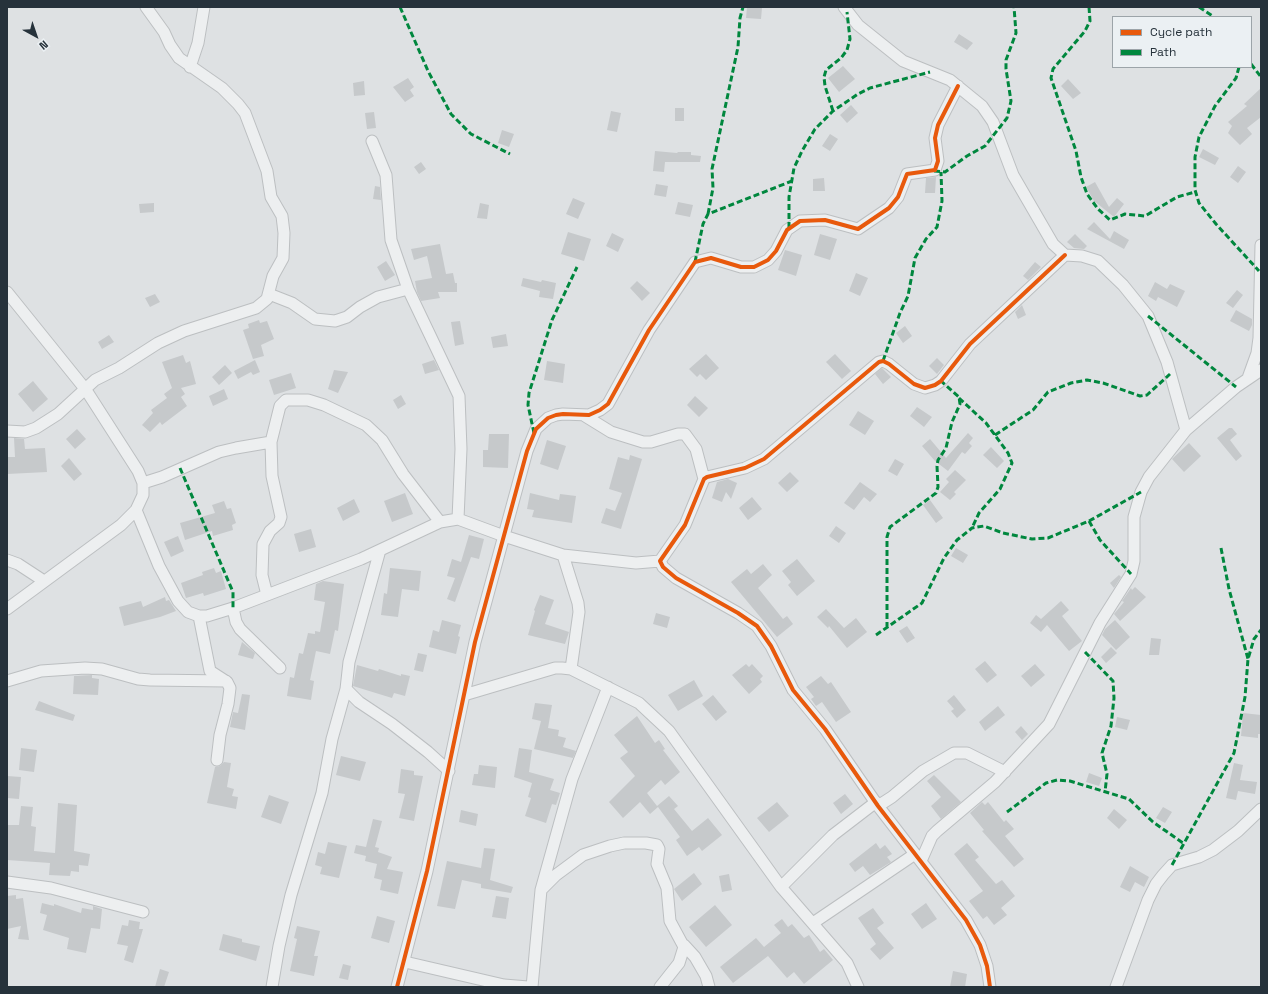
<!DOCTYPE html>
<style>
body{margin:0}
#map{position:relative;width:1268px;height:994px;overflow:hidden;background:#dee1e3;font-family:"Space Grotesk",sans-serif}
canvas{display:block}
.frame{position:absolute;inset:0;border:8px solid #26323b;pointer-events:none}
.legend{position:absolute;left:1112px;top:16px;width:140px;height:52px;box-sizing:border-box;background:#ebf0f3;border:1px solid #9ca4a9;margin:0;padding:5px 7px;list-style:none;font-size:12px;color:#26323b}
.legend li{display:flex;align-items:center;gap:8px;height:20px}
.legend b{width:20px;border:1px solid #9ca4a9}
.north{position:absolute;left:16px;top:16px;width:40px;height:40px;-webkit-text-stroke:3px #ebf0f3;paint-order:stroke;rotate:140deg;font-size:11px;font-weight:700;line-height:16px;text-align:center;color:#26323b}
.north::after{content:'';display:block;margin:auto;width:14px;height:18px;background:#26323b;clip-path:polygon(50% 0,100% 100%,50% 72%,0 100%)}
</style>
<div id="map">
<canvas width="1268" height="994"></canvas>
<div class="frame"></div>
<ul class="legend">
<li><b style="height:5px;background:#e8590c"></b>Cycle path</li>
<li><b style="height:5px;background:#00873e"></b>Path</li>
</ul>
<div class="north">N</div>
</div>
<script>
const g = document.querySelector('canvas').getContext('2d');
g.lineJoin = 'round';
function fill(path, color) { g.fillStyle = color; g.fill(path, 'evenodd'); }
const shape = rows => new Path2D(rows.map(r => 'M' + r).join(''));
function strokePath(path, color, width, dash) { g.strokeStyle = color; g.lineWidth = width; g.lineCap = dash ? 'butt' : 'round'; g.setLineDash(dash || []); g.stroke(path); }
const building = shape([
 [747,7,762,8,761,19,746,18],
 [959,34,973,43,967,50,954,42],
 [843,66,855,79,839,92,828,78],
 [408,78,414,87,410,90,414,96,405,102,393,87],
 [1068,79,1081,93,1073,99,1061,86],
 [364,81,365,95,354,96,353,83],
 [1261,88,1261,117,1247,128,1252,134,1240,145,1228,133,1232,126,1228,122,1247,106,1244,104],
 [851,105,858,113,847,123,840,115],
 [675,108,684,108,684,121,675,121],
 [611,111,621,113,617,132,607,130],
 [374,112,376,128,367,129,365,113],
 [502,130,514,134,509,147,498,143],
 [830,134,838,139,830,151,822,146],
 [1203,149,1219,158,1215,165,1199,157],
 [655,151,677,153,678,152,691,152,691,155,701,156,700,162,665,162,664,172,653,171],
 [421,162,426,169,419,174,414,167],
 [1238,166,1246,172,1238,183,1230,177],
 [936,177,935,193,925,193,926,178],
 [824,178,825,191,813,191,813,179],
 [1095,182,1109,207,1117,198,1124,204,1114,217,1094,201,1086,187],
 [656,184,668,186,666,197,654,195],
 [375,186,380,187,381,200,373,199],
 [573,198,585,203,578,219,566,214],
 [678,202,693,205,690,217,675,214],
 [154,203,154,212,140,213,139,204],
 [480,203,489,205,487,219,477,218],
 [1094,222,1110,239,1114,231,1129,240,1124,249,1087,229],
 [568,232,591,239,584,261,561,254],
 [612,233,624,239,618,252,606,246],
 [820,234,837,239,830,260,814,255],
 [1075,234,1087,246,1084,249,1074,248,1067,242],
 [440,244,446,274,453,273,455,283,457,283,457,292,438,292,440,298,421,301,417,292,415,281,432,278,427,256,414,260,411,249],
 [785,250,802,255,796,276,778,270],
 [386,261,395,275,385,281,377,267],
 [1035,262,1041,267,1028,280,1023,276],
 [856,273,868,278,860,296,849,291],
 [523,278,541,282,542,280,556,283,553,299,539,297,540,291,521,286],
 [637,281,650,293,642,301,630,288],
 [1155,282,1167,289,1170,284,1185,291,1177,307,1158,297,1156,301,1148,296],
 [1237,290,1243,295,1233,308,1226,303],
 [155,294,160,302,150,307,145,298],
 [1022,305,1026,315,1018,319,1015,312],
 [1236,310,1252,319,1252,325,1249,331,1230,321],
 [259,320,260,323,267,321,274,339,261,345,264,356,253,359,243,330,249,328,248,324],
 [460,321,464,344,455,346,451,322],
 [905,326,912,336,903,343,896,333],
 [506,334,508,346,493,348,491,337],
 [109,335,114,342,102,349,98,342],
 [706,354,719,368,706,380,700,374,697,377,689,369],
 [835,354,851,371,842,379,826,362],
 [183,355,186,363,190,361,196,384,181,388,185,394,181,397,187,406,162,425,160,422,150,432,142,425,153,413,151,410,167,398,164,394,172,388,162,362],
 [937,358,944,365,937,374,929,366],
 [255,360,260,372,253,375,251,372,238,379,234,371],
 [434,360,439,370,425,374,422,364],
 [547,361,565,364,563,383,544,380],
 [225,365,232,373,219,385,212,377],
 [882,368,891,377,883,384,875,374],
 [334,370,348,372,338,393,328,389],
 [291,373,296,388,274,395,269,380],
 [33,381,48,399,33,412,18,394],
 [224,389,228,399,213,406,209,396],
 [401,395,406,404,398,409,393,400],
 [695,396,708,408,699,417,687,405],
 [917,407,932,417,924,427,910,416],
 [858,411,874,421,865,435,849,425],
 [1229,428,1232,428,1237,434,1230,440,1242,456,1236,461,1217,438],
 [77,429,86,439,75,449,66,439],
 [968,433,973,438,969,443,972,446,965,454,962,452,948,471,935,461,922,446,930,439,946,458],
 [489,434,509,434,508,468,483,467,483,450,488,450],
 [14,438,24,439,25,449,45,448,47,472,7,474,7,457,15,457],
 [547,440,566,446,558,470,540,464],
 [1189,443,1201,456,1184,472,1172,459],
 [991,447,1004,461,997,468,983,455],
 [630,455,642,459,621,529,601,523,606,508,615,511,622,493,609,489,618,457,629,460],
 [69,458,82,474,74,481,61,466],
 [895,459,904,464,897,476,888,471],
 [955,470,966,480,954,492,956,494,950,500,940,492,949,482,946,479],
 [790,472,799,481,787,492,778,483],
 [728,479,737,483,731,499,726,492,722,502,712,498,717,482],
 [860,482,877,494,870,502,864,497,854,510,844,503],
 [405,493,413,514,392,522,384,501],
 [530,493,559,500,560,494,576,496,572,523,532,517,534,510,527,509],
 [752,497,762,509,748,520,739,508],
 [354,499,360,512,343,521,337,508],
 [930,500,943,518,936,523,923,505],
 [224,501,227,509,231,508,236,523,232,525,233,530,213,536,212,531,185,540,180,523,215,513,212,505],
 [836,526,846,533,839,543,829,536],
 [311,529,316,547,299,552,294,534],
 [469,535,484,539,479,559,471,557,455,602,447,599,455,578,447,576,452,559,461,562],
 [178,536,184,551,171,557,164,542],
 [956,548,968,555,963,563,951,556],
 [797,559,815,581,797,596,788,585,791,582,782,571],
 [763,564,772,575,758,588,783,619,787,616,793,624,777,637,731,582,747,569,751,574],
 [214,568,216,573,221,571,226,589,204,596,203,593,186,598,181,583,203,575,202,572],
 [390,568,421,571,419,591,402,589,398,617,381,615,384,593,387,594],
 [1119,575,1121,577,1114,588,1110,583],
 [323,581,344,584,338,631,335,630,330,654,316,651,310,680,314,681,311,700,287,696,290,677,294,678,299,653,303,654,308,633,315,634,315,631,320,632,325,602,314,600,316,584],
 [1135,587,1146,597,1120,621,1114,614,1124,602,1122,601,1131,588,1132,590],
 [540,595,554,600,545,624,569,632,565,644,528,635,535,611,534,610],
 [165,597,166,601,169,600,176,611,160,617,124,626,119,607,141,601,143,607],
 [1061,601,1069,610,1062,616,1082,641,1069,651,1047,625,1041,632,1030,623,1036,615,1041,619],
 [826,609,844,628,856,618,867,632,847,648,829,626,828,628,817,617],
 [656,613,670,617,667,628,653,624],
 [442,620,461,625,458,636,460,637,456,654,429,647,433,630,439,632],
 [1115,620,1130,637,1116,650,1102,635,1105,629],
 [907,626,915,638,907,643,899,631],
 [1151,638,1161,639,1159,655,1149,655],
 [242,642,255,653,253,659,238,655],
 [1111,647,1117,653,1106,663,1101,657],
 [418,653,427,655,423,672,414,670],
 [985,661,997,675,987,683,975,669],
 [746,664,749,667,752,664,763,676,760,679,762,682,749,694,732,675],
 [1035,664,1045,675,1031,687,1021,676],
 [357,665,378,671,379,669,401,676,401,674,410,676,405,696,394,693,392,698,353,686],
 [92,675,92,678,99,679,98,695,73,694,74,676],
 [821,676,828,684,831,682,851,712,836,722,822,702,816,706,811,699,814,697,806,687],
 [694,680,703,696,678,711,668,695],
 [242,694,250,695,245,730,230,727,233,712,238,713],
 [713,695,727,712,716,721,702,704],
 [954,695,966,710,957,718,951,711,954,709,947,701],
 [39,701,75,715,73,721,35,710],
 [535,703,552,705,548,728,559,730,558,736,566,738,563,747,576,751,573,758,534,749,541,721,532,719],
 [998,706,1005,715,985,731,979,722],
 [1243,713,1261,715,1261,734,1258,734,1258,738,1241,736],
 [637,716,655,743,659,740,665,749,663,750,680,772,665,785,661,780,647,793,657,806,669,796,678,806,674,809,692,831,708,818,722,835,702,851,699,847,687,856,676,840,680,837,658,807,650,814,640,802,623,818,609,802,635,776,620,758,628,752,614,735],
 [1117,717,1130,720,1127,730,1115,727],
 [1021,726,1028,734,1022,740,1015,732],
 [21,748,37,750,34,772,19,770],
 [519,748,532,750,529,772,554,779,550,790,560,793,556,805,552,804,546,823,525,816,531,798,528,797,532,783,514,777],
 [341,756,366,762,360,781,336,775],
 [224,762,231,763,227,787,234,789,232,796,238,797,236,809,207,803,215,767,220,766],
 [1234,763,1243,765,1240,780,1257,782,1255,794,1238,791,1236,800,1226,798],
 [479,765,497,767,495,788,472,785,474,774,478,774],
 [401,769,414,771,414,775,423,776,414,821,399,818,405,794,398,793],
 [1089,773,1102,778,1099,786,1086,782],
 [934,775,961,802,941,819,931,806,941,797,927,781],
 [7,776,21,777,19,799,7,798],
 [845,794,853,804,841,814,833,803],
 [269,795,289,802,281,824,261,817],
 [777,802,789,816,769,832,757,818],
 [982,802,985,805,988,802,1004,822,1006,820,1014,829,1005,836,1024,859,1014,867,982,831,984,830,970,813],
 [58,803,77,805,74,851,90,854,88,866,79,865,79,872,71,871,70,876,49,875,50,863,7,860,7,825,19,825,21,806,33,807,31,826,36,827,34,851,55,853],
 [1163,807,1172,812,1165,823,1156,818],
 [1114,809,1127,820,1119,829,1107,818],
 [461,810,478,814,476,826,459,822],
 [373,819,382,821,375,847,379,848,378,852,392,857,387,869,403,872,398,894,380,890,382,880,374,878,377,864,365,861,366,856,354,853,356,845,366,847],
 [328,842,347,846,339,878,320,874,322,867,315,865,318,852,325,854],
 [876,843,880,849,885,845,892,854,887,857,891,862,870,875,863,866,855,872,849,864],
 [967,843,979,857,975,860,996,884,1002,880,1015,896,1001,908,1007,915,994,925,987,916,983,919,969,901,983,891,954,854],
 [484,848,495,849,490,880,513,887,511,893,481,888,481,884,462,880,455,909,437,906,447,861,481,868],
 [1130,866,1149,877,1144,887,1135,882,1130,892,1120,887],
 [694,873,702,884,682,901,674,889],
 [729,874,732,890,722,892,719,876],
 [16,895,16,899,23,898,29,940,18,939,21,926,7,929,7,896],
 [496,896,509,898,506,919,492,917],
 [42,903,54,906,54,904,81,913,82,908,93,910,93,906,102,909,100,929,91,928,86,953,67,949,69,938,43,930,47,915,40,913],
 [926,903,937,919,922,929,911,914],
 [715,905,732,925,706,947,689,927],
 [873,908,884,923,877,928,894,948,880,960,870,949,876,944,858,918],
 [377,916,395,921,389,943,371,938],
 [782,919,788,927,792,924,804,938,809,935,820,952,824,949,833,960,804,984,794,972,787,978,768,956,733,983,720,967,756,938,764,947,781,933,774,925],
 [129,920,140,922,139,929,143,929,133,963,124,960,128,946,117,944,122,925,128,926],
 [297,926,320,931,314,956,318,956,314,976,290,971,297,939,294,938],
 [223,934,242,939,242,942,260,946,256,961,219,950],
 [343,964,351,966,348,980,339,978],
 [160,969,169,972,164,987,155,987],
 [953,971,967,974,965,987,950,987]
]);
const street = shape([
 [844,7,858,25,903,61,950,80,982,106,993,122,1013,175,1053,244,1065,255,1082,256,1098,261,1123,285,1148,316,1167,362,1186,430],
 [190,67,198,43,204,7],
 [372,141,386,175,391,240,408,289,459,396,461,449,458,519],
 [7,292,86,390,138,471,143,483,143,495,136,510,121,525,7,609],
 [269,294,292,303,315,319,335,321,347,317,360,307,378,297,408,289],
 [1248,378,1257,353,1259,338,1261,245],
 [585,416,611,432,643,442,651,442,678,434,685,434,696,449,704,479],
 [7,431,25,432,36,428,58,414,95,380,119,368,158,343,184,331,256,308,267,299,273,276,283,258,284,233,282,216,271,197,267,171,245,113,238,104,222,88,179,58,170,45,164,32,146,7],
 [143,483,162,477,219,452,236,448,271,442],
 [136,510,159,566,178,601,188,612,199,616,207,616,233,608,361,559,440,522,458,519,504,536,563,555,636,563,660,561],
 [563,555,578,603,579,612,571,669],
 [7,560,18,564,44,581],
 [267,595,262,575,263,544,270,531,279,523,281,517,272,476,271,442,280,406,286,400,308,400,324,405,366,425,382,440,403,474,440,522],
 [233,608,236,622,240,629,280,668],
 [199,616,210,671,227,682,230,688,228,704,220,735,217,760],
 [7,681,41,671,85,668,102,669,138,679,150,680,226,681],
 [346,689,359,702,392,724,428,752,449,771],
 [464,695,555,668,562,668,571,669,639,703,669,731,781,887,847,963,858,987],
 [878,806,892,797,923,771,954,753,967,753,1005,772],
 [921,861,932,836,937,831,995,782,1049,724,1100,623,1131,574,1134,561,1134,517,1141,492,1149,477,1186,430,1236,387,1261,370],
 [7,882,51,888,143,912],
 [781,887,833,835,876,802],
 [542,889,556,875,583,855,610,846,624,843,646,843,657,845,659,849,657,864,667,888,670,921,684,947,679,963,660,987],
 [813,923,915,854],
 [684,945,695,957,706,976,709,987],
 [405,962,504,985,528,987],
 [272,987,279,946,291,895,322,793,332,739,346,689,349,662,380,550],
 [397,987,427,871,475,642,527,451,536,429,548,418,556,415,563,414,589,415,600,410,608,404,649,330,695,262,711,258,741,267,754,267,768,260,776,251,787,230,800,221,825,220,858,229,889,208,898,197,907,174,935,170,938,161,935,138,938,125,958,86],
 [532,987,541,890,572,779,608,687],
 [990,987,987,966,980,945,966,920,878,806,825,729,793,690,771,646,757,626,738,613,676,578,663,567,660,561,685,525,704,479,707,477,745,468,764,459,879,362,883,361,889,364,914,384,925,388,935,385,941,381,970,344,1065,255],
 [1116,987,1148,900,1156,884,1163,875,1172,865,1199,857,1213,850,1238,831,1261,809]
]);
const quiet = shape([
 [400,7,428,71,451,114,471,134,510,154],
 [1089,7,1090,21,1085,31,1053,69,1051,78,1076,151,1081,177,1087,194,1098,209,1110,220,1125,214,1145,216,1177,197,1195,192],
 [1199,7,1214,17],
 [1251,64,1261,77],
 [1239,67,1236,78,1215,106,1199,137,1195,157,1195,190,1199,203,1216,224,1259,271],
 [833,111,825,86,824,77,826,70,841,58,847,50,850,39,847,12],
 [934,171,945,172,967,156,985,146,1007,118,1011,101,1006,69,1006,60,1016,33,1014,7],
 [708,214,713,188,712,169,738,47,740,18,743,7],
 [789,228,789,197,794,168,802,151,815,129,833,111,858,94,870,88,930,72],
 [695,262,703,224,708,214,792,181],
 [1148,316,1236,387],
 [883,361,900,313,908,296,915,258,926,239,937,227,942,201,941,172],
 [959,398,986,423,1008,453,1012,463,1000,489,979,513,972,528],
 [534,433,528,405,529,393,552,320,577,267],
 [995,435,1033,410,1048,392,1071,383,1087,380,1103,383,1140,396,1147,395,1170,374],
 [180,468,233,592,233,608],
 [1089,521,1100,540,1131,574],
 [1221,548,1229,589,1248,659],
 [887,628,887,537,890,527,936,493,938,487,937,466,938,460,946,448,952,422,960,404,959,397,941,381],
 [876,635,922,603,944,558,957,540,972,528,984,526,1003,533,1032,539,1048,538,1089,521,1141,492],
 [1085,652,1113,681,1114,698,1111,726,1102,753,1107,774,1105,792],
 [1007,812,1046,783,1057,780,1070,781,1129,799,1153,822,1183,843],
 [1172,865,1234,753,1245,697,1248,659,1254,639,1261,630]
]);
const cycleway = shape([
 [397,987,427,871,475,642,527,451,536,429,548,418,556,415,563,414,589,415,600,410,608,404,649,330,695,262,711,258,741,267,754,267,768,260,776,251,787,230,800,221,825,220,858,229,889,208,898,197,907,174,935,170,938,161,935,138,938,125,958,86],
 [990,987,987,966,980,945,966,920,878,806,825,729,793,690,771,646,757,626,738,613,676,578,663,567,660,561,685,525,704,479,707,477,745,468,764,459,879,362,883,361,889,364,914,384,925,388,935,385,941,381,970,344,1065,255]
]);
fill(building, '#c6c9cb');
strokePath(street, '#bcbfc1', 13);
strokePath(street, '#edeff0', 11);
strokePath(quiet, '#00873e', 3, [6, 3]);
strokePath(cycleway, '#e8590c', 4);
</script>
